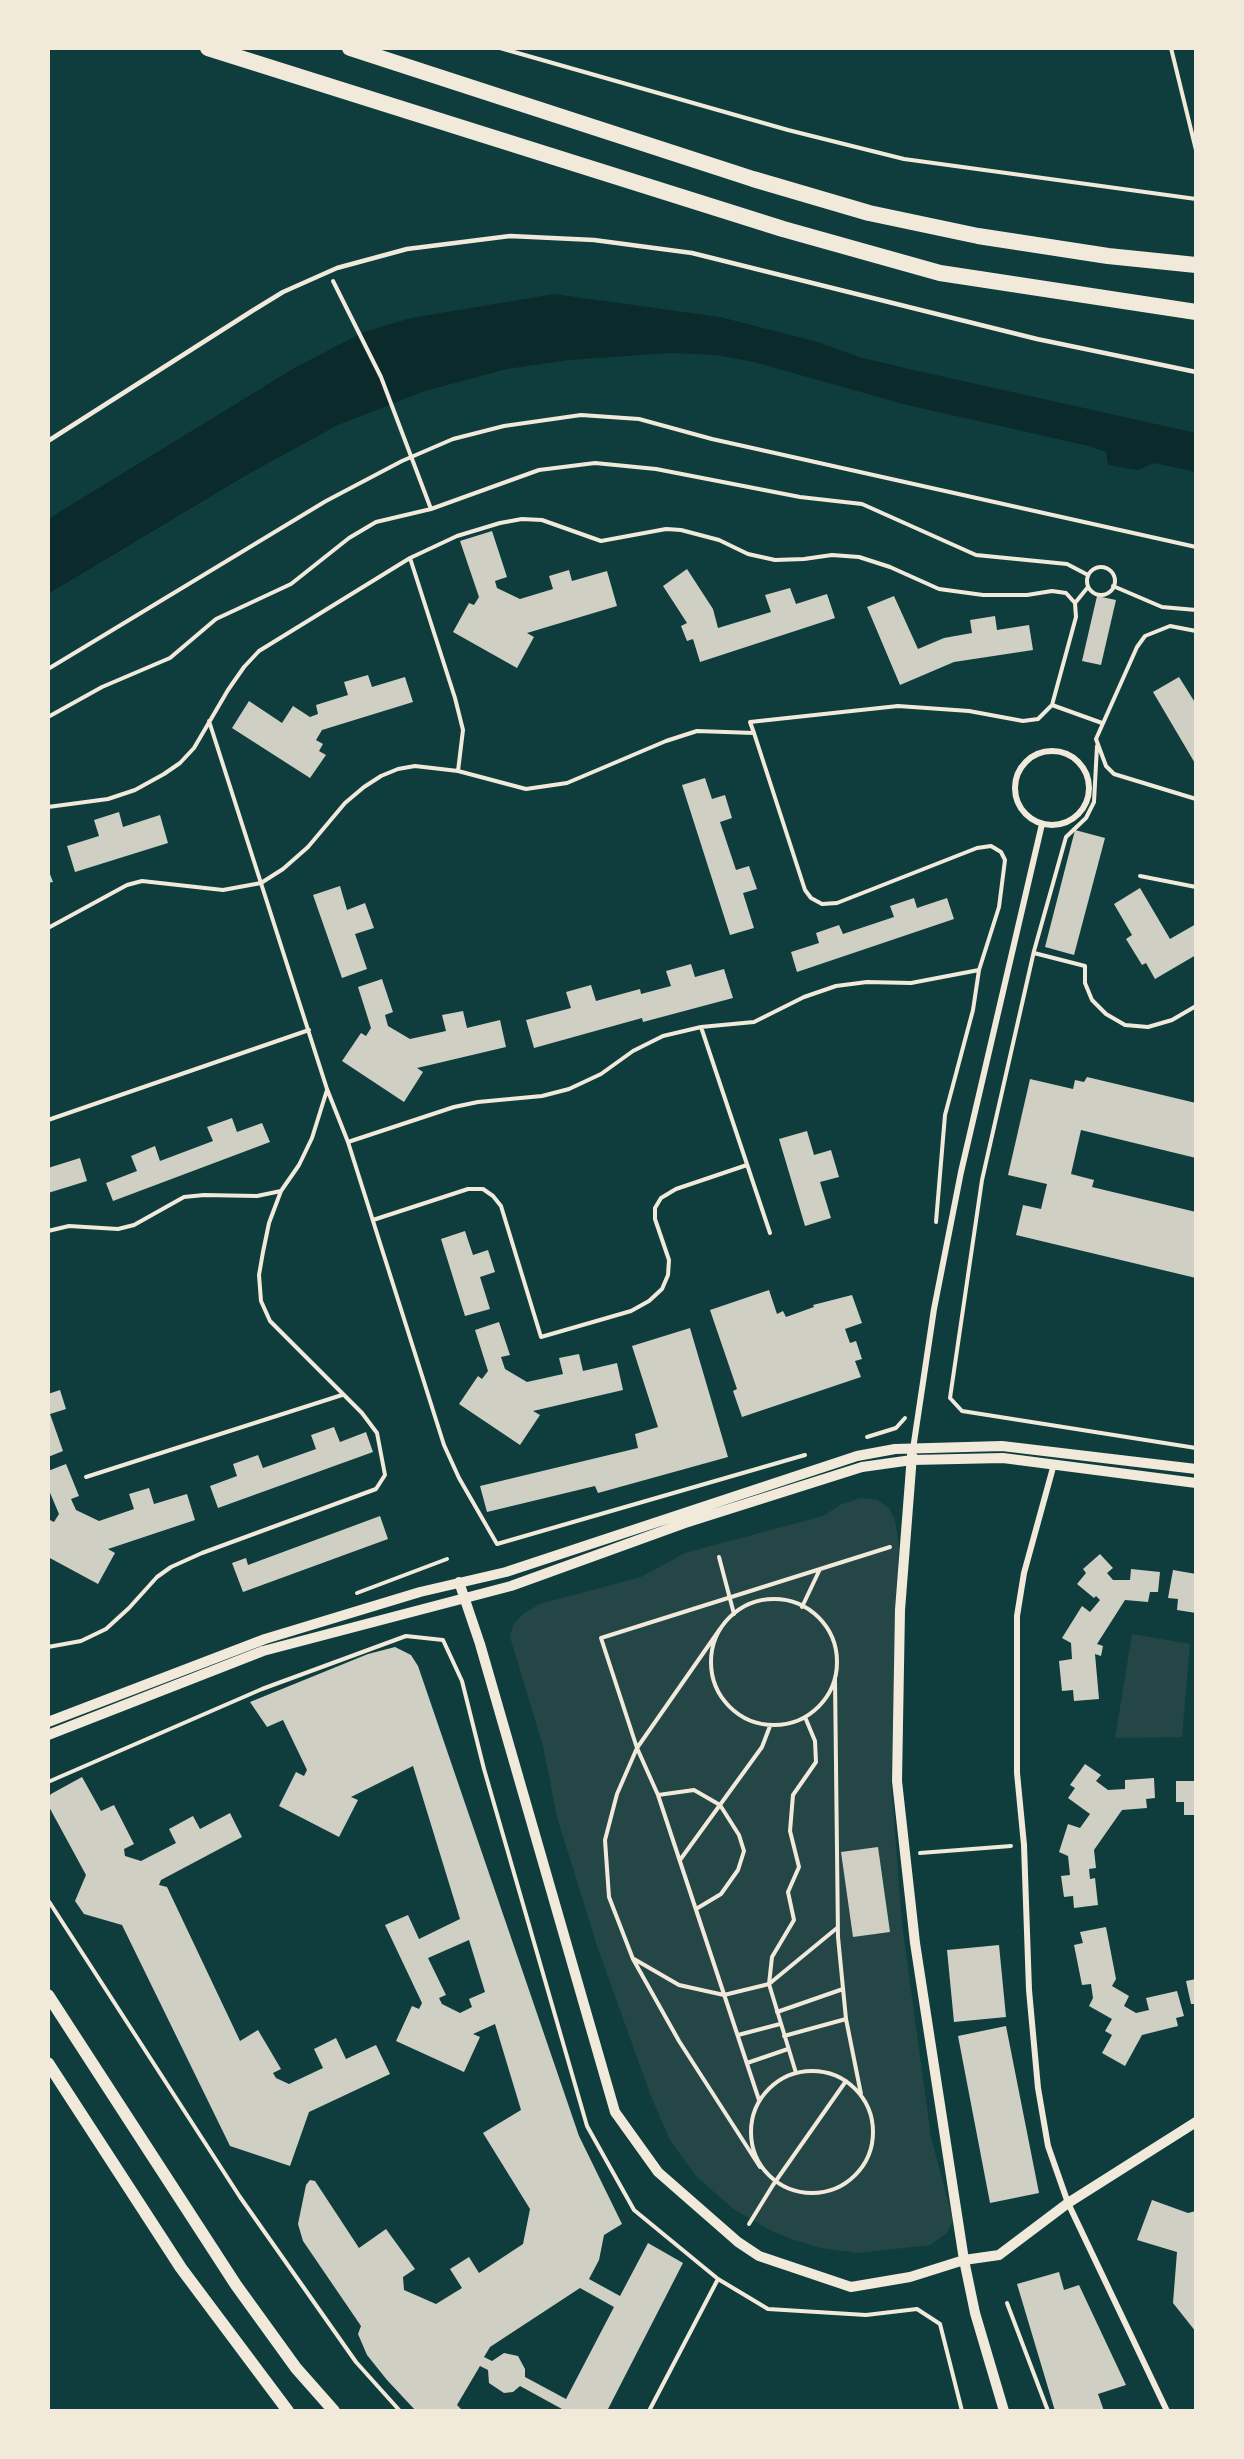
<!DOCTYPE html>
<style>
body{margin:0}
#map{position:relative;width:1244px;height:2459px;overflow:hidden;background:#0f3d3e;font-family:Inter,sans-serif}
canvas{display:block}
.frame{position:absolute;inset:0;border:50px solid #f1e9da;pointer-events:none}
</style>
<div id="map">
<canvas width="1244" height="2459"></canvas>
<div class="frame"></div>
</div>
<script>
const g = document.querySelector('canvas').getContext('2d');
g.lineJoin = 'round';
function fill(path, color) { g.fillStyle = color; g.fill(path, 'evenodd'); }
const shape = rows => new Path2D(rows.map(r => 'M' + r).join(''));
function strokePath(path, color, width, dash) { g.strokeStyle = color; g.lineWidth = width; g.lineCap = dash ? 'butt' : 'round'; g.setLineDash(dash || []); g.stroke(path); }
const green = shape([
 [861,1498,877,1500,889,1508,895,1521,899,1545,891,1780,902,1924,931,2137,953,2220,947,2233,930,2245,858,2253,821,2248,791,2239,768,2229,732,2208,696,2176,670,2140,651,2096,598,1949,557,1817,543,1746,510,1637,513,1625,523,1614,540,1604,641,1577,685,1553,823,1516,842,1504],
 [1132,1634,1190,1644,1182,1737,1115,1738]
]);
const water = shape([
 [554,294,720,317,818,342,859,357,909,369,1196,433,1196,472,1154,463,1138,470,1108,465,1106,452,1089,446,907,405,754,362,716,355,670,353,569,360,507,369,425,391,338,425,250,473,48,594,48,519,296,367,364,332,411,318]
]);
const building = shape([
 [492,531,507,577,495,581,497,588,520,599,553,589,549,576,569,570,572,581,607,571,617,606,527,633,534,637,517,668,453,632,469,603,474,605,479,597,460,541],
 [687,569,713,609,718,628,771,612,765,595,790,588,796,604,827,594,835,618,700,662,693,639,687,641,681,626,687,623,663,586],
 [894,596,918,649,944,638,972,633,970,620,995,616,997,630,1029,625,1033,650,954,662,900,685,867,607],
 [1097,596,1116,600,1101,665,1082,661],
 [368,675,372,687,405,677,413,702,322,730,316,740,323,744,319,751,326,755,310,778,232,728,249,701,282,723,293,706,310,717,318,714,316,705,348,695,344,682],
 [1179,677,1196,704,1196,765,1153,692],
 [705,778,712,799,725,795,732,818,720,822,736,870,749,866,757,889,743,893,754,928,730,935,682,785],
 [119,812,123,827,160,815,168,843,75,872,67,846,99,836,94,820],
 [1075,830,1105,838,1074,955,1045,947],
 [48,869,53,882,48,883],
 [340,886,347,910,365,903,374,928,355,934,367,969,342,978,313,895],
 [1140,888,1170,939,1196,924,1196,955,1155,979,1146,963,1142,965,1126,939,1132,935,1114,904],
 [914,898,917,908,947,898,954,919,797,972,791,952,819,943,816,933,839,925,843,934,894,917,890,906],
 [691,964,695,977,724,969,733,998,643,1022,642,1018,534,1048,526,1020,571,1008,566,992,591,985,596,1001,640,989,641,994,671,986,666,971],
 [382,979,393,1012,385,1015,388,1026,410,1039,446,1031,442,1015,463,1011,467,1028,500,1020,506,1047,417,1068,423,1072,404,1102,342,1061,361,1033,366,1036,371,1028,358,987],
 [1087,1077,1196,1103,1196,1158,1081,1130,1071,1174,1094,1180,1092,1187,1196,1212,1196,1278,1016,1235,1023,1205,1041,1209,1047,1184,1008,1175,1030,1079,1073,1089,1075,1080,1084,1082],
 [232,1118,237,1132,262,1123,270,1142,113,1201,106,1183,137,1171,131,1156,155,1146,160,1161,213,1141,207,1127],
 [807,1131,814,1155,831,1150,839,1177,820,1182,831,1218,805,1226,779,1139],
 [80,1158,87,1181,48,1193,48,1168],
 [465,1231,473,1255,488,1250,495,1272,480,1277,490,1309,465,1316,441,1239],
 [769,1290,777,1314,783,1311,786,1317,814,1307,813,1305,852,1295,862,1323,845,1329,850,1343,856,1341,862,1359,855,1361,861,1377,742,1417,733,1391,737,1389,710,1310],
 [499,1322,510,1355,501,1357,505,1369,527,1382,563,1374,559,1358,579,1354,583,1371,617,1363,623,1390,533,1411,540,1415,520,1445,459,1404,478,1376,482,1379,488,1371,475,1330],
 [690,1328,728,1457,598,1493,595,1486,487,1512,480,1486,638,1448,635,1434,658,1427,632,1346],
 [60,1390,66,1409,50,1414,63,1451,48,1457,48,1394],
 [334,1427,340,1442,366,1432,373,1452,218,1508,210,1486,237,1476,233,1464,258,1455,263,1468,316,1449,311,1435],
 [66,1464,79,1496,71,1499,76,1510,99,1521,134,1509,129,1494,149,1488,154,1504,187,1494,195,1520,108,1549,115,1553,98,1584,48,1557,48,1523,50,1520,54,1522,59,1514,48,1488,48,1471],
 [380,1516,388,1539,243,1592,232,1563,246,1558,248,1565],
 [1100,1554,1113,1568,1107,1573,1113,1580,1130,1580,1131,1569,1160,1572,1158,1592,1150,1592,1148,1602,1125,1600,1097,1644,1103,1646,1101,1656,1095,1654,1099,1699,1074,1701,1073,1690,1062,1691,1059,1661,1072,1659,1071,1643,1062,1638,1082,1606,1090,1612,1100,1600,1096,1596,1094,1598,1077,1584,1086,1573,1083,1569],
 [1173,1570,1196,1574,1196,1613,1177,1610,1178,1599,1168,1598],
 [395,1647,411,1655,418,1666,579,2136,622,2224,604,2235,599,2260,589,2279,620,2296,648,2243,683,2263,607,2411,561,2411,562,2409,520,2386,513,2392,504,2393,489,2383,488,2370,480,2366,457,2405,463,2411,416,2411,387,2380,367,2355,358,2334,361,2326,303,2241,298,2224,306,2185,310,2180,315,2181,359,2248,386,2229,415,2269,403,2277,404,2290,436,2304,462,2288,450,2269,469,2257,479,2273,523,2244,530,2209,483,2133,521,2110,495,2024,473,2034,480,2037,464,2072,396,2041,412,2006,419,2009,422,2003,385,1925,408,1915,419,1939,460,1919,413,1766,351,1797,358,1800,339,1837,279,1806,296,1772,304,1776,307,1770,283,1720,267,1727,250,1702,368,1654],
 [469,1940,485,1992,469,1999,472,2007,460,2013,442,2004,439,1998,446,1995,428,1958],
 [580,2288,614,2307,566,2399,525,2377,525,2369,518,2356,504,2353,492,2361,484,2357,490,2347],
 [1085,1764,1101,1775,1096,1781,1108,1790,1125,1789,1125,1780,1154,1778,1155,1798,1146,1799,1147,1808,1122,1810,1094,1850,1096,1868,1089,1869,1090,1879,1095,1878,1098,1905,1074,1908,1073,1896,1064,1897,1061,1876,1070,1875,1068,1856,1059,1852,1068,1824,1080,1828,1090,1814,1068,1798,1075,1788,1070,1785],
 [82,1777,101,1811,114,1805,134,1844,124,1849,125,1856,141,1861,176,1843,169,1829,193,1816,200,1829,230,1813,242,1837,161,1880,159,1885,167,1887,240,2041,258,2030,281,2069,273,2073,276,2078,289,2084,323,2068,314,2049,336,2038,346,2059,376,2045,390,2074,309,2112,290,2166,230,2146,122,1925,84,1914,75,1901,86,1875,48,1805,48,1799,51,1794],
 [1176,1781,1196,1781,1196,1815,1184,1815,1184,1802,1176,1802],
 [878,1847,890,1932,853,1937,841,1852],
 [1106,1927,1116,1979,1112,1986,1129,1996,1124,2006,1136,2013,1149,2010,1146,1998,1177,1991,1184,2016,1176,2018,1178,2026,1142,2035,1125,2066,1102,2053,1112,2035,1105,2031,1112,2019,1089,2006,1093,1998,1091,1984,1082,1985,1074,1945,1083,1943,1080,1932],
 [999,1945,1006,2017,954,2022,947,1950],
 [1196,1979,1196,2004,1191,2004,1186,1981],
 [1006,2026,1039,2193,990,2203,958,2036],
 [1152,2200,1188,2213,1196,2211,1196,2332,1173,2303,1177,2252,1137,2240],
 [1059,2272,1064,2290,1079,2285,1126,2385,1098,2394,1104,2411,1055,2411,1017,2284]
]);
const path = shape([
 [500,48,788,130,904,159,1196,199],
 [1171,48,1196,150],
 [333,281,381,377,431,509],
 [410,558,455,698,463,730,458,771],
 '1087 581a14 14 0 1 1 28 0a14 14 0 1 1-28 0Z',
 [1113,586,1162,607,1196,610],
 [1075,603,1088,587],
 [1196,631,1170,626,1145,636,1137,647,1096,739,1106,766,1114,774,1196,799],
 [48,669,326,501,402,461,453,439,504,426,581,415,639,419,712,439,1196,547],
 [1052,705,1102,723],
 [48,717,102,687,170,658,216,619,291,584,349,538,376,522,431,509,539,470,595,463,656,469,800,497,862,504,976,555,1067,564,1088,575],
 [209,721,327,1089,348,1142,444,1445,459,1478,497,1544,805,1455],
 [754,733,805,890,811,898,822,904,837,903,977,848,991,846,1001,852,1005,860,999,907,979,970,973,1010,945,1115,936,1222],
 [1097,746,1094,802,1086,818,1066,837,1034,951,982,1180,950,1398,962,1411,1196,1448],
 [48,807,108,799,135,790,164,774,180,763,194,748,228,690,244,667,259,651,410,558,457,536,500,523,522,519,542,520,601,541,666,529,681,530,719,540,748,554,775,560,804,559,832,555,859,557,890,567,939,589,983,595,1027,595,1052,591,1066,593,1075,603,1076,617,1052,705,1038,719,1023,721,969,711,898,706,750,722,754,733,697,731,666,741,567,783,526,789,458,771,415,766,398,769,381,776,364,787,345,803,308,847,283,869,261,883,223,890,142,881,127,885,48,928],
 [1140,876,1196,887],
 [1034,953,1085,966,1085,983,1092,1000,1106,1014,1125,1025,1148,1027,1172,1020,1196,1006],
 [701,1027,770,1233],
 [48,1120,309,1030],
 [348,1142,454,1107,478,1102,542,1096,569,1089,601,1074,633,1051,663,1036,701,1027,754,1022,804,997,836,986,867,982,911,983,979,970],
 [373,1220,468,1189,483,1189,493,1196,501,1206,541,1337,631,1311,649,1301,662,1289,668,1275,669,1260,655,1219,655,1208,661,1198,676,1189,747,1165],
 [48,1231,69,1226,118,1229,134,1225,184,1197,204,1195,257,1196,281,1191,299,1165,312,1138,327,1090],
 [867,1437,896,1428,905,1418],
 [86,1477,342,1395],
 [719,1557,734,1614],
 [357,1593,447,1559],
 '711 1662a63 63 0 1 1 126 0a63 63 0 1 1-126 0Z',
 [802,1607,820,1569],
 [720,1629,637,1748,617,1794,605,1840,609,1897,633,1959,679,2041,760,2167],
 [48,1647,81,1641,106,1629,129,1608,157,1577,171,1567,202,1553,376,1489,385,1475,377,1433,362,1413,270,1321,261,1301,259,1275,263,1252,269,1223,281,1191],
 [835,1679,838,1937,846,2019,861,2094],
 [48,1782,262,1689,406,1636,443,1640,462,1681,484,1769,587,2126,634,2210,718,2279,768,2309,866,2315,917,2309,940,2324,962,2411],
 [658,1795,694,1790,720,1805,739,1835,744,1851,738,1870,721,1894,696,1909],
 [920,1853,1011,1846],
 [680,1860,762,1747,770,1726],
 [48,1900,240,2197,356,2362,400,2411],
 [634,1959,679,1985,724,1995,769,1984,837,1928],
 [777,2012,843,1989],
 [738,2035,780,2024],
 [784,2036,846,2019],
 [747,2063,788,2049],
 '751 2132a61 61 0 1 1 122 0a61 61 0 1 1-122 0Z',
 [796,2073,769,1984,772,1957,794,1920,788,1892,799,1867,790,1831,793,1795,816,1762,815,1741,805,1717],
 [759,2100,658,1795,637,1748,601,1638,890,1547],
 [749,2224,773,2185,846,2081],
 [1007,2303,1048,2411],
 [649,2411,718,2279]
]);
const service = shape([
 [48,441,252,311,283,292,337,268,407,249,510,236,594,240,692,253,1037,339,1196,372]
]);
const minor = shape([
 '1015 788a37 37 0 1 1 74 0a37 37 0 1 1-74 0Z',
 [913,1449,934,1309,961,1172,1042,824],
 [1054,1464,1024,1573,1017,1616,1017,1773,1024,1845,1029,1990,1038,2088,1048,2146,1068,2203,1167,2411]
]);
const tertiary = shape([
 [912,1455,900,1610,897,1781,915,1943,964,2260,975,2313,1004,2411],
 [459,1582,480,1644,615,2112,658,2172,738,2242,759,2256,851,2287,910,2277,964,2260,999,2255,1068,2203,1196,2122],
 [48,1722,265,1639,420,1592,506,1572,857,1456,895,1449,1002,1446,1196,1469],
 [48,1735,263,1651,511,1586,685,1523,862,1467,912,1460,1003,1458,1196,1483]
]);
const secondary = shape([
 [48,1995,236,2285,296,2368,334,2411],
 [48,2063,181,2268,288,2411]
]);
const trunk = shape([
 [208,48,783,229,940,273,1196,312],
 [350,48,753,179,869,213,978,236,1108,256,1196,265]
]);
fill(green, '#244646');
fill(water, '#0a2a2b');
fill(building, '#cfcfc3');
strokePath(path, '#f1e9da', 4);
strokePath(service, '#f1e9da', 4.5);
strokePath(minor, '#f1e9da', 6);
strokePath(tertiary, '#f1e9da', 10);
strokePath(secondary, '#f1e9da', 12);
strokePath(trunk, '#f1e9da', 16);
</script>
